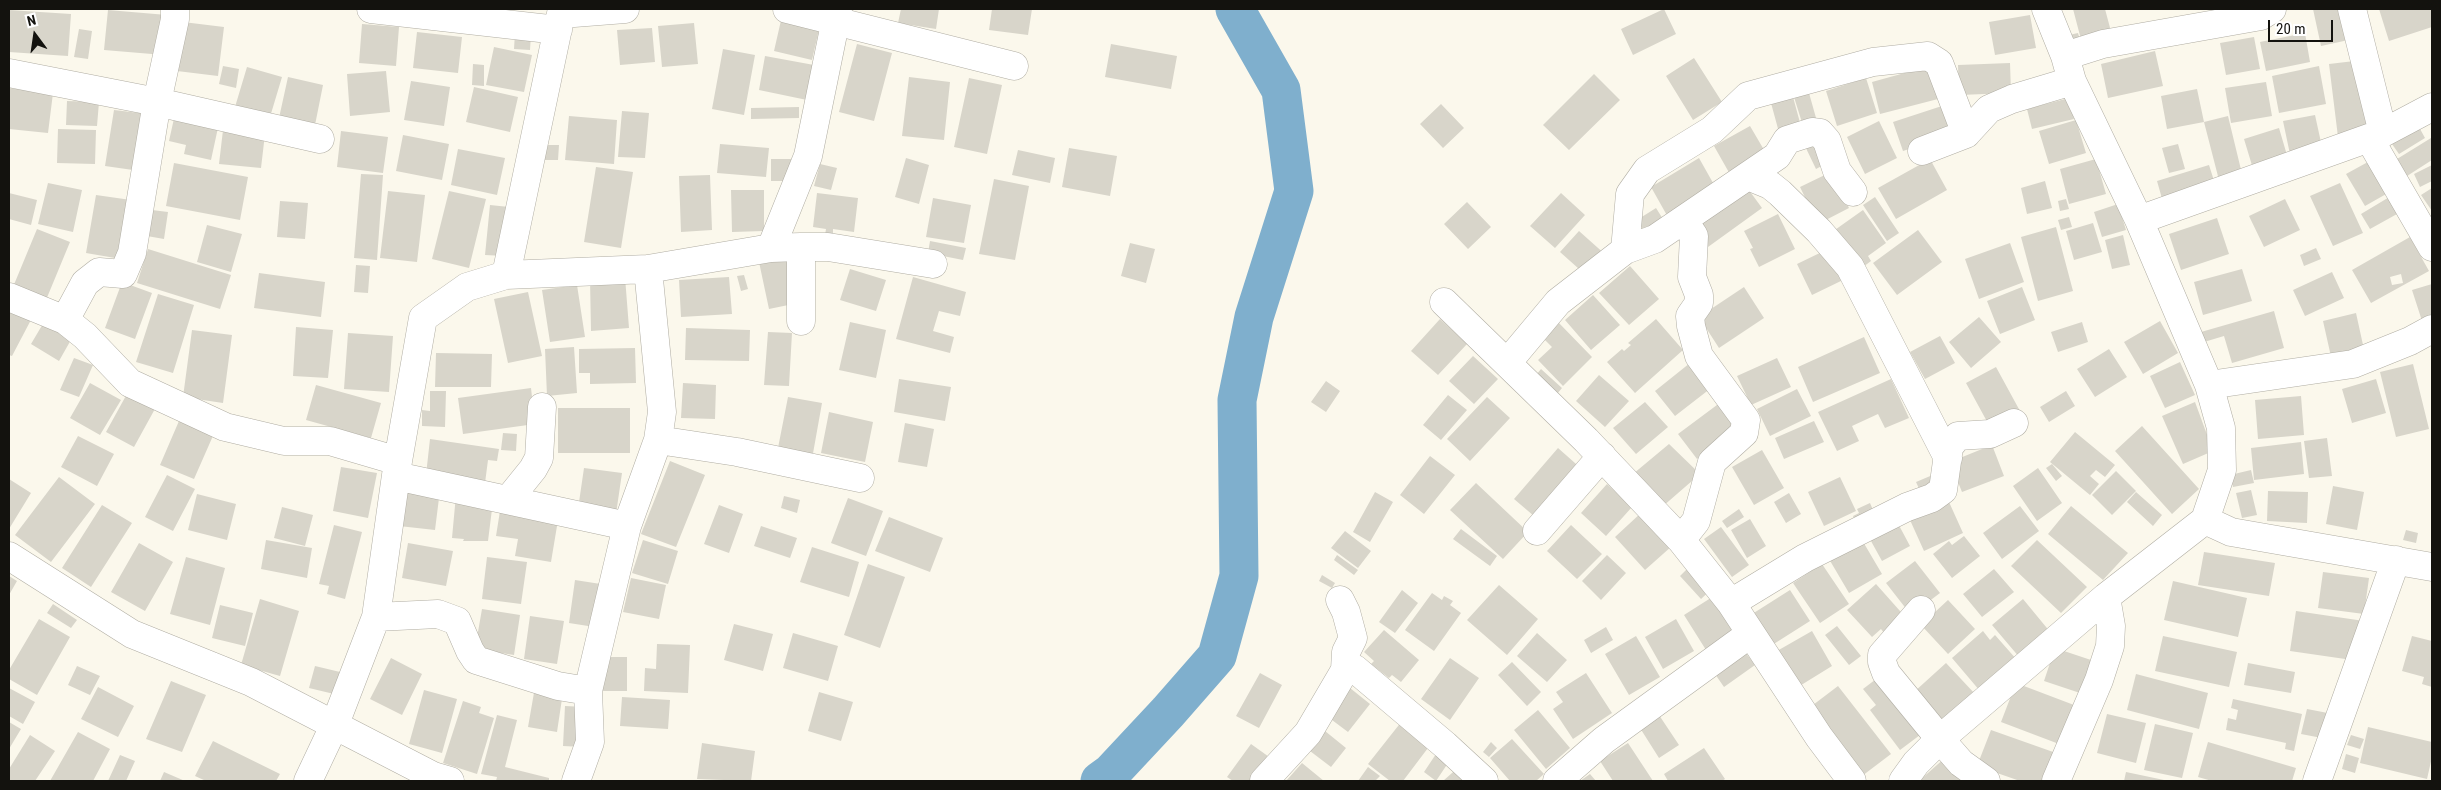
<!DOCTYPE html>
<style>
body{margin:0}
#map{position:relative;width:2441px;height:790px;overflow:hidden;background:#fbf8ec;font-family:"Roboto Condensed",sans-serif}
canvas{display:block}
.frame{position:absolute;inset:0;border:10px solid #13120e;pointer-events:none}
.north{position:absolute;left:10px;top:10px;width:50px;height:50px;-webkit-text-stroke:4px #fff;paint-order:stroke;rotate:346deg;font-size:14px;font-weight:700;line-height:20px;text-align:center;color:#13120e}
.north::after{content:'';display:block;margin:auto;width:18px;height:22px;background:#13120e;clip-path:polygon(50% 0,100% 100%,50% 72%,0 100%)}
.scale{position:absolute;left:2268px;top:20px;width:65px;height:22px;box-sizing:border-box;border:2px solid #13120e;border-top:0;padding-left:6px;font-size:15px;line-height:18px;white-space:nowrap;color:#13120e;-webkit-text-stroke:4px #fff;paint-order:stroke}
</style>
<div id="map">
<canvas width="2441" height="790"></canvas>
<div class="frame"></div>
<div class="north">N</div>
<div class="scale">20 m</div>
</div>
<script>
const g = document.querySelector('canvas').getContext('2d');
g.lineJoin = 'round';
const shape = rows => new Path2D(rows.map(r => 'M' + r).join(''));
function strokePath(path, color, width, dash) { g.strokeStyle = color; g.lineWidth = width; g.lineCap = dash ? 'butt' : 'round'; g.setLineDash(dash || []); g.stroke(path); }
function fill(path, color) { g.fillStyle = color; g.fill(path, 'evenodd'); }
const river = shape([
 [1100,781,1111,773,1168,712,1217,656,1239,576,1237,400,1254,317,1294,191,1281,90,1235,9]
]);
const building = shape([
 [901,9,939,9,936,29,898,23],
 [992,9,1032,9,1028,35,989,30],
 [1664,9,1676,34,1633,55,1621,29],
 [2073,9,2105,9,2113,39,2083,47],
 [2313,9,2347,9,2353,39,2321,46],
 [2379,9,2432,9,2432,27,2389,41],
 [9,10,71,14,68,56,9,52],
 [108,10,167,15,164,55,104,50],
 [2030,15,2036,48,1995,55,1989,22],
 [782,16,820,25,812,60,774,51],
 [183,22,224,27,218,76,177,71],
 [694,23,698,64,662,67,658,26],
 [362,24,399,27,396,66,359,63],
 [652,28,655,62,620,65,617,30],
 [79,29,92,31,88,59,74,57],
 [417,32,462,37,458,73,413,68],
 [515,33,531,34,530,50,514,49],
 [2078,33,2082,47,2073,49,2069,35],
 [2305,33,2310,62,2266,71,2260,42],
 [2254,37,2260,69,2226,75,2220,43],
 [857,44,892,53,874,121,839,112],
 [1111,44,1177,56,1171,89,1105,77],
 [494,47,532,55,524,92,486,85],
 [723,49,755,55,744,115,712,109],
 [2155,51,2163,86,2108,98,2101,64],
 [765,56,814,65,807,100,759,90],
 [1694,58,1722,102,1693,120,1666,76],
 [2363,60,2371,133,2338,137,2329,64],
 [2010,63,2011,93,1959,95,1958,65],
 [473,64,484,65,484,86,472,85],
 [223,66,239,69,236,88,219,84],
 [1930,66,1938,99,1880,114,1872,82],
 [2319,66,2326,104,2279,113,2272,76],
 [247,67,282,77,270,117,235,107],
 [386,71,390,112,350,116,347,74],
 [1594,74,1620,100,1569,150,1543,125],
 [288,77,323,85,315,125,279,118],
 [909,77,950,82,944,140,902,136],
 [969,78,1002,85,987,154,954,147],
 [1866,78,1877,113,1837,126,1826,91],
 [411,81,450,87,444,126,404,120],
 [2266,82,2272,116,2231,123,2225,88],
 [474,87,518,97,510,132,466,122],
 [9,88,53,93,48,133,9,129],
 [2197,89,2204,122,2167,129,2161,96],
 [1809,93,1818,125,1804,129,1794,97],
 [1793,97,1802,130,1780,136,1771,103],
 [2069,98,2074,119,2032,129,2027,109],
 [67,101,99,102,97,126,66,125],
 [1441,104,1464,128,1443,148,1420,124],
 [1948,104,1958,133,1903,151,1893,122],
 [799,107,799,118,751,119,751,108],
 [114,110,148,114,140,171,105,166],
 [622,111,649,113,645,158,618,157],
 [175,114,219,123,211,160,184,154,186,145,169,141],
 [2315,115,2322,147,2291,159,2283,121],
 [569,116,617,120,614,164,565,160],
 [2228,116,2243,178,2220,184,2204,122],
 [2076,120,2086,153,2049,164,2039,131],
 [1879,121,1897,158,1865,174,1847,137],
 [1750,126,1767,155,1731,176,1714,146],
 [2419,127,2425,138,2399,154,2392,144],
 [2279,128,2289,162,2254,172,2244,139],
 [58,129,96,130,95,164,57,163],
 [223,130,265,134,261,168,219,164],
 [341,131,388,137,383,173,337,167],
 [403,135,449,144,442,180,396,171],
 [1815,135,1829,162,1816,169,1803,142],
 [2431,138,2432,160,2407,176,2397,159],
 [720,144,769,148,766,177,717,173],
 [2178,144,2185,169,2169,173,2162,148],
 [538,145,559,145,558,160,538,160],
 [1069,148,1117,156,1110,196,1062,187],
 [458,149,505,158,497,195,451,185],
 [1018,150,1055,158,1050,183,1012,175],
 [2377,157,2395,189,2365,206,2346,174],
 [906,158,929,165,919,204,895,197],
 [1699,158,1717,190,1669,219,1651,187],
 [771,159,792,159,792,181,771,181],
 [1930,159,1947,190,1896,219,1878,188],
 [2096,159,2106,194,2069,204,2060,169],
 [174,163,248,177,240,220,166,206],
 [820,164,837,168,831,190,814,186],
 [2209,165,2216,187,2163,202,2157,181],
 [2432,165,2432,181,2420,187,2414,174],
 [596,167,633,172,621,248,584,242],
 [1831,172,1849,208,1818,224,1800,187],
 [361,174,383,175,377,260,354,258],
 [710,175,712,230,681,232,679,176],
 [994,179,1029,186,1015,260,979,254],
 [2045,181,2052,208,2027,214,2021,188],
 [1743,182,1762,208,1708,247,1689,221],
 [48,183,82,190,73,232,38,224],
 [2340,183,2363,233,2333,246,2310,196],
 [2432,188,2432,211,2421,195],
 [731,190,764,190,764,231,732,232],
 [388,191,425,195,417,262,380,258],
 [449,191,486,199,469,268,432,259],
 [9,193,37,200,31,225,9,219],
 [817,193,858,198,854,232,833,229,833,236,825,235,826,229,813,227],
 [1561,193,1585,215,1555,248,1530,226],
 [2396,193,2406,209,2370,229,2361,214],
 [96,195,131,200,121,259,86,253],
 [1875,197,1899,233,1887,241,1863,205],
 [933,198,971,205,964,243,926,237],
 [2066,199,2069,209,2060,211,2058,201],
 [2285,199,2300,230,2264,247,2249,216],
 [280,201,308,203,305,239,277,237],
 [1467,202,1491,227,1468,249,1444,224],
 [2118,204,2126,230,2102,237,2094,212],
 [490,205,509,207,505,256,485,255],
 [1656,208,1668,227,1649,239,1637,220],
 [152,210,168,212,164,239,147,236],
 [1863,210,1886,243,1868,256,1871,261,1859,270,1832,232],
 [1778,214,1795,249,1759,267,1750,249,1753,248,1744,231],
 [2069,217,2072,227,2061,230,2058,220],
 [2217,218,2229,254,2181,270,2169,234],
 [2093,223,2102,252,2074,260,2066,231],
 [207,225,242,234,231,272,197,262],
 [2056,227,2073,291,2038,301,2021,237],
 [37,229,70,242,46,300,13,287],
 [1918,230,1942,262,1897,295,1873,263],
 [1579,231,1607,256,1588,277,1560,252],
 [2123,235,2130,265,2112,269,2105,240],
 [2410,237,2429,271,2371,303,2352,270],
 [2401,274,2403,283,2392,285,2390,277],
 [930,241,966,248,963,260,928,253],
 [1130,243,1155,249,1146,283,1121,276],
 [2010,243,2024,282,1979,299,1965,259],
 [2316,248,2321,259,2304,266,2300,255],
 [148,249,231,275,220,309,137,283],
 [1828,249,1843,280,1812,295,1797,264],
 [788,256,798,303,769,309,759,262],
 [356,265,370,266,368,293,354,292],
 [1630,266,1659,299,1629,325,1599,293],
 [850,269,886,280,876,311,840,300],
 [2242,269,2252,301,2203,315,2194,282],
 [2332,272,2344,298,2305,316,2293,290],
 [259,273,325,282,321,317,254,308],
 [744,275,748,289,741,291,737,276],
 [625,277,629,328,591,331,590,279],
 [729,277,732,314,681,317,679,280],
 [913,277,966,292,960,316,939,311,933,331,954,337,950,353,896,339],
 [122,282,152,293,135,339,105,328],
 [2432,284,2432,321,2423,324,2412,290],
 [577,285,585,337,550,342,542,290],
 [1744,287,1764,318,1719,348,1699,317],
 [2022,287,2035,320,2000,334,1987,301],
 [528,292,542,356,508,363,494,299],
 [158,294,194,305,173,373,136,362],
 [1593,295,1620,325,1591,350,1565,320],
 [9,303,33,316,12,356,9,355],
 [2274,311,2284,348,2232,363,2224,336,2204,342,2201,332],
 [2356,313,2365,354,2332,361,2323,321],
 [1979,317,2001,342,1971,368,1949,342],
 [1440,319,1467,344,1438,375,1411,351],
 [1656,319,1683,350,1635,393,1607,362,1622,349,1624,351,1631,345,1628,343],
 [2160,321,2178,353,2143,374,2124,342],
 [44,322,72,338,59,361,31,344],
 [850,322,886,330,876,378,839,370],
 [1558,322,1592,357,1563,386,1538,360,1552,347,1542,337],
 [2082,322,2088,342,2058,352,2051,332],
 [296,327,333,330,328,378,293,376],
 [686,328,750,330,749,361,685,360],
 [192,330,232,335,223,403,183,397],
 [768,332,792,333,789,386,764,385],
 [348,333,393,336,389,392,344,389],
 [1940,336,1955,363,1925,379,1910,352],
 [1864,337,1880,373,1813,402,1798,367],
 [574,347,577,393,547,396,545,349],
 [635,348,636,383,590,384,590,373,579,373,579,349],
 [2109,349,2127,377,2095,397,2077,369],
 [436,353,492,354,491,387,435,387],
 [1473,356,1498,379,1474,404,1449,381],
 [74,358,93,365,79,397,60,390],
 [1777,358,1791,387,1751,405,1737,376],
 [1695,359,1715,385,1675,416,1655,391],
 [2180,362,2195,395,2165,408,2150,376],
 [2413,364,2429,429,2396,437,2380,372],
 [1996,367,2020,411,1990,427,1966,383],
 [1541,369,1562,388,1557,394,1536,375],
 [1599,375,1629,401,1605,427,1576,401],
 [899,379,951,387,945,421,894,412],
 [1891,379,1909,418,1885,428,1878,414,1852,426,1859,441,1837,451,1818,412],
 [2376,379,2386,413,2352,423,2342,389],
 [1326,381,1340,391,1326,412,1311,402],
 [90,383,121,400,100,435,70,418],
 [683,383,716,385,715,419,681,418],
 [316,385,381,403,371,438,306,420],
 [531,388,535,424,463,434,458,398],
 [1797,389,1811,416,1770,436,1757,409],
 [430,391,446,391,445,427,422,426,422,410,430,411],
 [2066,391,2075,406,2049,422,2040,407],
 [128,392,156,407,134,447,106,432],
 [1448,395,1467,410,1441,440,1423,425],
 [2301,396,2304,435,2258,439,2255,400],
 [788,397,822,403,812,459,777,453],
 [1487,397,1510,418,1470,461,1447,439],
 [1725,399,1744,424,1697,459,1678,434],
 [1645,402,1668,427,1636,454,1613,428],
 [2195,402,2213,451,2183,464,2162,416],
 [558,408,630,408,630,453,558,453],
 [829,412,873,422,865,462,821,453],
 [182,414,216,429,194,479,160,465],
 [1814,421,1824,442,1784,459,1775,438],
 [905,423,934,429,927,467,898,462],
 [2142,426,2199,489,2172,514,2115,451],
 [2075,432,2115,465,2105,477,2096,470,2090,476,2099,484,2090,495,2050,462],
 [503,433,517,434,516,451,501,450],
 [78,436,114,454,97,486,61,467],
 [2327,438,2332,476,2309,478,2304,441],
 [430,439,499,449,497,461,488,460,485,483,426,475],
 [2301,442,2304,474,2254,480,2251,448],
 [1669,444,1700,474,1662,507,1633,474],
 [1992,445,2004,476,1962,492,1950,462],
 [1558,448,1584,471,1541,522,1514,499],
 [1762,450,1784,488,1754,505,1732,467],
 [1430,456,1455,475,1424,514,1400,495],
 [670,461,705,475,676,547,641,534],
 [2052,464,2062,476,2056,481,2046,468],
 [341,467,377,473,368,518,333,511],
 [584,468,622,473,616,514,578,509],
 [2038,468,2062,503,2037,521,2013,486],
 [2251,470,2254,483,2233,487,2230,475],
 [2116,471,2136,491,2112,515,2092,495],
 [1935,474,1941,487,1922,495,1916,482],
 [167,475,195,489,173,531,145,517],
 [59,477,95,504,51,562,15,535],
 [1840,477,1856,511,1824,526,1808,492],
 [9,479,31,493,9,529],
 [1476,483,1528,532,1503,559,1450,510],
 [1607,484,1632,507,1606,536,1581,513],
 [404,486,440,490,435,530,399,526],
 [2333,486,2364,492,2357,530,2326,524],
 [2251,490,2257,515,2242,518,2236,493],
 [2268,491,2308,492,2307,523,2267,521],
 [1375,492,1393,502,1370,542,1353,532],
 [2136,492,2162,515,2153,526,2127,502],
 [1789,493,1801,514,1786,523,1774,502],
 [197,494,236,504,227,540,188,530],
 [456,495,492,509,488,541,463,541,464,539,452,538],
 [784,496,800,500,797,513,781,508],
 [848,498,883,511,866,556,831,543],
 [1949,502,1963,533,1924,551,1910,520],
 [1870,503,1876,517,1857,525,1853,516,1859,513,1857,509],
 [102,505,132,523,91,587,62,568],
 [719,505,743,514,729,553,704,544],
 [2020,506,2039,531,2002,559,1983,533],
 [2071,506,2128,553,2103,580,2048,534],
 [282,507,313,515,305,546,274,538],
 [1739,509,1744,517,1727,528,1722,521],
 [500,511,558,520,551,562,515,556,518,539,496,536],
 [1642,512,1672,546,1645,570,1615,537],
 [1894,516,1910,546,1882,561,1866,532],
 [889,517,943,538,930,572,875,551],
 [1750,519,1766,546,1747,558,1731,530],
 [334,525,362,532,345,599,327,594,329,586,319,584],
 [1571,525,1602,554,1577,579,1547,551],
 [761,526,797,538,790,558,754,546],
 [1721,527,1749,565,1732,577,1704,539],
 [1461,529,1497,556,1490,566,1453,539],
 [2406,530,2418,533,2416,543,2403,540],
 [1345,531,1371,551,1358,568,1331,548],
 [1964,536,1980,556,1952,578,1933,554,1949,541,1952,545],
 [266,540,312,548,307,578,261,569],
 [643,540,678,551,668,584,632,573],
 [1862,540,1882,574,1849,593,1829,559],
 [2037,540,2087,587,2061,613,2011,566],
 [139,543,173,562,145,611,111,592],
 [408,543,453,551,446,586,402,578],
 [812,547,859,562,849,597,800,582],
 [2204,552,2275,563,2269,596,2198,585],
 [1337,555,1358,570,1354,575,1334,560],
 [1607,555,1626,573,1601,600,1582,581],
 [186,557,225,568,210,625,170,614],
 [487,557,527,562,521,604,482,599],
 [1915,561,1940,593,1911,615,1886,583],
 [1693,563,1715,586,1701,599,1680,576],
 [868,564,905,577,880,648,844,635],
 [1822,564,1849,604,1820,623,1793,583],
 [1994,569,2014,592,1982,617,1963,594],
 [2323,572,2369,578,2364,614,2318,608],
 [1322,575,1335,583,1332,588,1319,581],
 [9,576,17,581,9,595],
 [631,578,666,585,659,619,623,612],
 [575,580,607,585,601,628,569,623],
 [2173,581,2247,598,2238,637,2164,620],
 [1876,584,1908,620,1888,638,1881,629,1872,637,1847,610],
 [1499,585,1538,619,1507,655,1467,620],
 [1402,590,1418,603,1395,633,1379,622],
 [1790,590,1810,621,1769,647,1749,616],
 [1432,593,1442,600,1444,596,1453,601,1450,605,1461,613,1434,651,1405,630],
 [1717,594,1739,630,1706,650,1684,615],
 [260,599,299,611,280,676,241,665],
 [2023,599,2051,633,2020,658,1992,625],
 [1948,600,1975,629,1948,654,1921,625],
 [53,604,77,620,71,628,47,613],
 [220,605,253,613,245,646,212,638],
 [482,609,520,615,514,655,475,649],
 [2296,611,2364,621,2359,661,2290,651],
 [530,616,564,621,557,664,524,659],
 [39,619,70,637,37,695,9,679,9,670],
 [1676,619,1694,651,1663,669,1645,637],
 [734,624,773,634,763,671,724,660],
 [1837,626,1861,656,1849,665,1825,635],
 [1606,627,1613,640,1591,653,1584,640],
 [1384,630,1419,660,1401,682,1392,675,1389,678,1371,664,1374,661,1364,652],
 [1812,631,1832,666,1798,687,1777,651],
 [1983,631,1990,640,1995,635,2017,660,1980,691,1952,658],
 [793,633,838,646,828,681,783,668],
 [1537,633,1567,660,1547,682,1517,656],
 [1636,636,1660,677,1629,695,1605,654],
 [2163,636,2237,652,2229,687,2155,671],
 [2412,636,2432,641,2432,687,2422,684,2424,677,2402,671],
 [657,644,690,645,688,693,644,691,645,668,656,669],
 [2055,648,2094,661,2083,694,2044,681],
 [1745,652,1755,665,1724,687,1715,674],
 [599,657,627,657,627,691,599,691],
 [391,658,422,674,402,715,370,699],
 [1450,658,1479,678,1450,720,1421,699],
 [1512,662,1541,692,1527,706,1498,675],
 [1946,663,1976,695,1944,724,1914,692],
 [2248,663,2295,672,2291,693,2244,685],
 [77,666,100,676,90,695,68,685],
 [315,666,340,672,334,694,309,688],
 [1260,673,1282,685,1259,728,1236,716],
 [1586,673,1612,713,1573,739,1553,709,1563,702,1556,692],
 [1884,673,1928,729,1900,750,1870,710,1876,705,1863,689],
 [2136,674,2208,693,2199,729,2127,710],
 [171,681,206,695,182,752,146,739],
 [2016,683,2074,705,2059,744,2001,722],
 [1838,686,1891,754,1862,776,1809,708],
 [98,687,134,706,118,737,81,719],
 [535,687,563,692,557,732,528,727],
 [9,688,35,702,23,724,9,716],
 [1350,688,1370,704,1348,732,1328,717],
 [424,690,457,699,442,753,409,744],
 [819,692,853,702,841,741,808,731],
 [622,697,670,700,668,729,620,726],
 [2233,699,2302,714,2294,751,2285,749,2286,743,2226,730,2228,718,2236,720,2238,710,2231,708],
 [463,701,481,707,479,713,494,718,477,774,443,763],
 [565,706,585,707,583,747,563,746],
 [2307,709,2333,714,2327,739,2301,734],
 [1538,710,1570,748,1546,769,1514,730],
 [2107,714,2146,723,2136,763,2097,753],
 [497,715,517,720,505,767,549,778,549,781,496,781,497,777,481,774],
 [1659,715,1679,745,1659,758,1640,728],
 [1402,721,1431,744,1403,781,1390,781,1368,764],
 [9,722,21,729,9,749],
 [2155,724,2193,733,2182,778,2144,770],
 [2368,727,2432,742,2432,757,2427,779,2360,763],
 [1991,730,2056,753,2046,781,2020,781,1977,766],
 [1325,731,1346,748,1331,767,1310,751],
 [78,732,110,749,93,781,50,781],
 [30,735,55,751,35,781,9,781,9,769],
 [2351,735,2364,739,2360,749,2347,745],
 [1512,739,1544,774,1536,781,1510,781,1490,758],
 [213,741,280,774,276,781,206,781,195,776],
 [1491,742,1497,748,1489,757,1483,752],
 [2208,742,2296,768,2292,781,2212,781,2198,777],
 [702,743,755,751,751,781,697,779],
 [1628,743,1653,781,1613,781,1600,761],
 [1251,744,1272,759,1257,781,1233,781,1227,777],
 [1704,748,1725,779,1722,781,1668,781,1664,774],
 [1436,754,1448,763,1436,781,1424,772],
 [2346,754,2359,758,2355,773,2342,769],
 [120,755,135,761,126,781,108,781],
 [1947,756,1969,781,1919,781],
 [1302,763,1324,781,1286,781],
 [1461,765,1475,781,1443,781],
 [1368,767,1380,776,1375,781,1358,781],
 [164,772,185,781,160,781],
 [2126,772,2164,780,2164,781,2124,781],
 [1590,774,1596,781,1580,781]
]);
const minor = shape([
 [371,9,558,30],
 [787,9,1014,66],
 [2352,9,2383,133],
 [561,14,625,9],
 [2065,56,2103,44,2261,16,2272,9],
 [9,73,157,102,320,139],
 [2369,138,2432,247],
 [1922,151,1966,134,1989,109,2012,99,2072,81],
 [1748,176,1770,185,1780,193,1819,231,1850,267,1948,458],
 [2139,220,2383,133,2432,107],
 [801,247,801,321],
 [771,248,808,156,838,9],
 [1625,250,1630,194,1647,170,1712,130,1748,96,1873,62,1928,56,1939,63,1966,134],
 [506,275,562,9],
 [9,297,65,320,85,336,130,383,225,427,284,441,330,441,398,461],
 [1444,302,1586,440,1681,540,1731,603,1819,737,1852,781],
 [65,320,85,283,99,272,123,274,132,253,157,102,175,19,175,9],
 [1507,363,1558,302,1625,250,1655,239,1777,156,1787,140,1812,132,1820,133,1827,141,1837,171,1853,192],
 [2209,385,2353,364,2410,341,2432,329],
 [658,440,737,452,860,478],
 [396,476,627,526],
 [508,500,533,469,539,458,542,407],
 [2205,520,2231,532,2432,567],
 [1537,531,1602,456],
 [1681,540,1696,521,1712,462,1744,433,1746,420,1699,356,1691,326,1690,316,1699,303,1699,295,1692,277,1694,236,1684,221],
 [9,556,132,634,251,682,433,776,450,781],
 [1731,603,1805,558,1907,507,1932,498,1943,490,1949,447,1958,436,1990,434,2014,423],
 [1921,610,1882,655,1882,662,1886,673,1940,739,1961,763,1986,781],
 [376,617,438,614,457,621,470,651,476,660,558,686,588,691],
 [1345,670,1355,669,1445,745,1484,781],
 [308,781,335,724,376,617,398,461,423,318,467,287,506,275,648,269,771,248,801,247,828,247,933,264],
 [576,781,590,742,588,691,627,526,658,440,662,412,648,269],
 [1264,781,1308,733,1345,670,1346,652,1353,638,1346,612,1340,600],
 [1557,781,1604,740,1750,634],
 [1903,781,1916,763,1940,739,1995,692,2106,597,2205,520,2222,470,2221,428,2209,385,2139,220,2072,81,2065,56,2046,9],
 [2056,781,2099,680,2110,646,2111,626,2106,597],
 [2317,781,2396,560]
]);
strokePath(river, '#7fafcd', 39);
fill(building, '#d8d5ca');
strokePath(minor, '#b0ada3', 29);
strokePath(minor, '#fff', 28);
</script>
